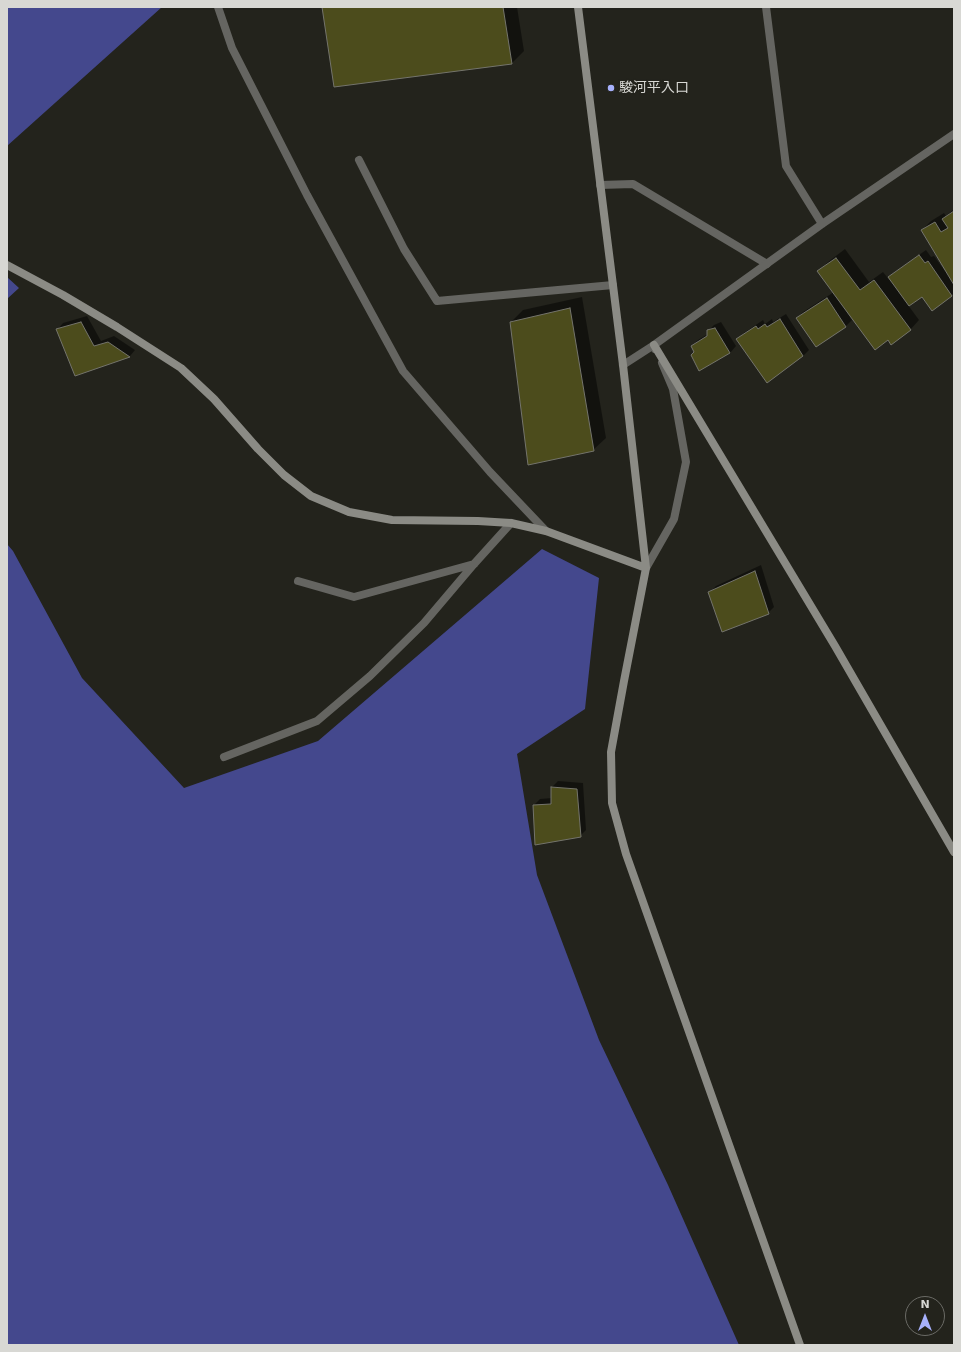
<!DOCTYPE html>
<meta charset="utf-8">
<style>
body{margin:0}
#map{position:relative;width:961px;height:1352px;overflow:hidden;background:#23231c;font-family:"DejaVu Sans",sans-serif}
canvas{display:block}
.frame{position:absolute;inset:0;border:8px solid #d8d8d4;pointer-events:none}
.north{position:absolute;left:905px;top:1296px;width:40px;height:40px;box-sizing:border-box;background:#23231c;border:1px solid #6b6b66;border-radius:50%;rotate:0deg;font-size:11px;font-weight:700;line-height:16px;text-align:center;color:#d8d8d4}
.north::after{content:'';display:block;margin:auto;width:14px;height:18px;background:#a7b1fc;clip-path:polygon(50% 0,100% 100%,50% 72%,0 100%)}
</style>
<div id="map">
<canvas width="961" height="1352"></canvas>
<div class="frame"></div>
<div class="north">N</div>
</div>
<script>
const g = document.querySelector('canvas').getContext('2d');
g.lineJoin = 'round';
function fill(path, color) { g.fillStyle = color; g.fill(path, 'evenodd'); }
const shape = rows => new Path2D(rows.map(r => 'M' + r).join(''));
function strokePath(path, color, width, dash) { g.strokeStyle = color; g.lineWidth = width; g.lineCap = dash ? 'butt' : 'round'; g.setLineDash(dash || []); g.stroke(path); }
function write(font, color, halo, rows, align = 'center') {
  g.font = font + ' "DejaVu Sans","Noto Sans JP",sans-serif'; g.lineWidth = 3.5; g.setLineDash([]); g.textBaseline = 'middle'; g.strokeStyle = halo; g.fillStyle = color; for (const [text, x, y, turn = 0] of rows) {
    g.save(); g.translate(x, y); g.rotate((+turn || 0) * Math.PI / 180); g.textAlign = isNaN(turn) ? turn : align; if (halo) g.strokeText(text, 0, 0); g.fillText(text, 0, 0); g.restore();
  }
}
const forest = shape([
 [7,7,162,7,7,146],
 [7,277,19,288,7,299],
 [7,544,13,551,82,678,184,788,318,741,542,549,599,578,585,709,517,754,537,875,599,1040,668,1185,739,1345,7,1345]
]);
const shadow = shape([
 [323,7,517,7,524,51,512,63,335,86],
 [954,209,954,293,952,295,932,309,922,296,908,305,919,320,910,330,889,339,847,310,846,311,852,320,846,326,816,346,797,318,803,312,834,292,819,271,828,262,845,249,869,282,883,272,891,282,892,281,890,277,896,271,926,250,931,257,934,256,945,271,947,270,922,230,931,221,944,213,946,216],
 [582,297,606,438,593,450,511,322,523,310],
 [786,314,809,350,803,356,738,339,744,333,763,320,765,324,772,319,773,322],
 [87,316,101,341,114,336,135,350,130,356,75,375,57,330,63,323],
 [721,322,736,346,730,353,700,370,695,352,692,346,698,340,708,334,708,331,714,325],
 [761,565,774,607,768,613,710,592,716,586],
 [558,781,583,783,586,830,580,836,534,805,540,799,552,798,552,787]
]);
const building = shape([
 [322,7,503,7,512,64,334,87,322,7],
 [954,211,954,285,921,230,935,222,941,232,948,228,942,219,954,211],
 [919,255,925,263,928,261,952,296,932,311,922,297,909,306,888,277,919,255],
 [836,258,860,290,874,280,911,330,891,345,888,340,875,350,817,271,836,258],
 [827,298,846,327,816,347,796,318,827,298],
 [570,308,594,451,528,465,510,322,570,308],
 [780,319,803,356,767,383,736,339,756,326,758,329,765,324,767,327,780,319],
 [81,322,94,346,108,342,130,357,75,376,56,329,81,322],
 [715,328,730,353,699,371,691,355,694,352,691,346,707,336,707,330,715,328],
 [755,571,769,614,722,632,708,592,755,571],
 [551,787,577,789,581,837,535,845,533,805,551,804,551,787]
]);
const lane = shape([
 [600,185,633,184,767,264],
 [298,581,354,597,474,564],
 [224,757,317,721,370,676,424,623,474,564,511,523]
]);
const street = shape([
 [218,7,232,48,307,195,403,371,490,472,546,531],
 [766,7,786,166,822,224],
 [359,160,404,249,437,301,613,285],
 [654,345,822,224,954,134],
 [623,365,654,345,655,349],
 [646,568,674,519,686,462,673,389,662,363]
]);
const secondary = shape([
 [578,7,623,365,646,568,624,681,611,752,612,803,626,854,800,1345],
 [7,265,63,295,117,327,181,368,214,399,258,449,284,475,311,496,349,512,392,520,478,521,511,523,546,531,646,568],
 [654,345,835,646,954,852]
]);
const markers = [
 [611,88,4,"#a7b1fc"]
];
const poiNames = [
 ["駿河平入口",619,88]
];
fill(forest, '#44488d');
fill(shadow, '#0007');
fill(building, '#4c4c1c');
strokePath(building, '#74746c', 1);
strokePath(lane, '#656561', 8);
strokePath(street, '#656561', 8);
strokePath(secondary, '#8b8b85', 8);
for (const [x, y, r, color] of markers) { const dot = new Path2D(); dot.arc(x, y, r, 0, 2 * Math.PI); g.fillStyle = color; g.fill(dot); strokePath(dot, '#23231c', 1.5); }
write('14px', '#d8d8d4', '#23231c', poiNames, 'left');
</script>
